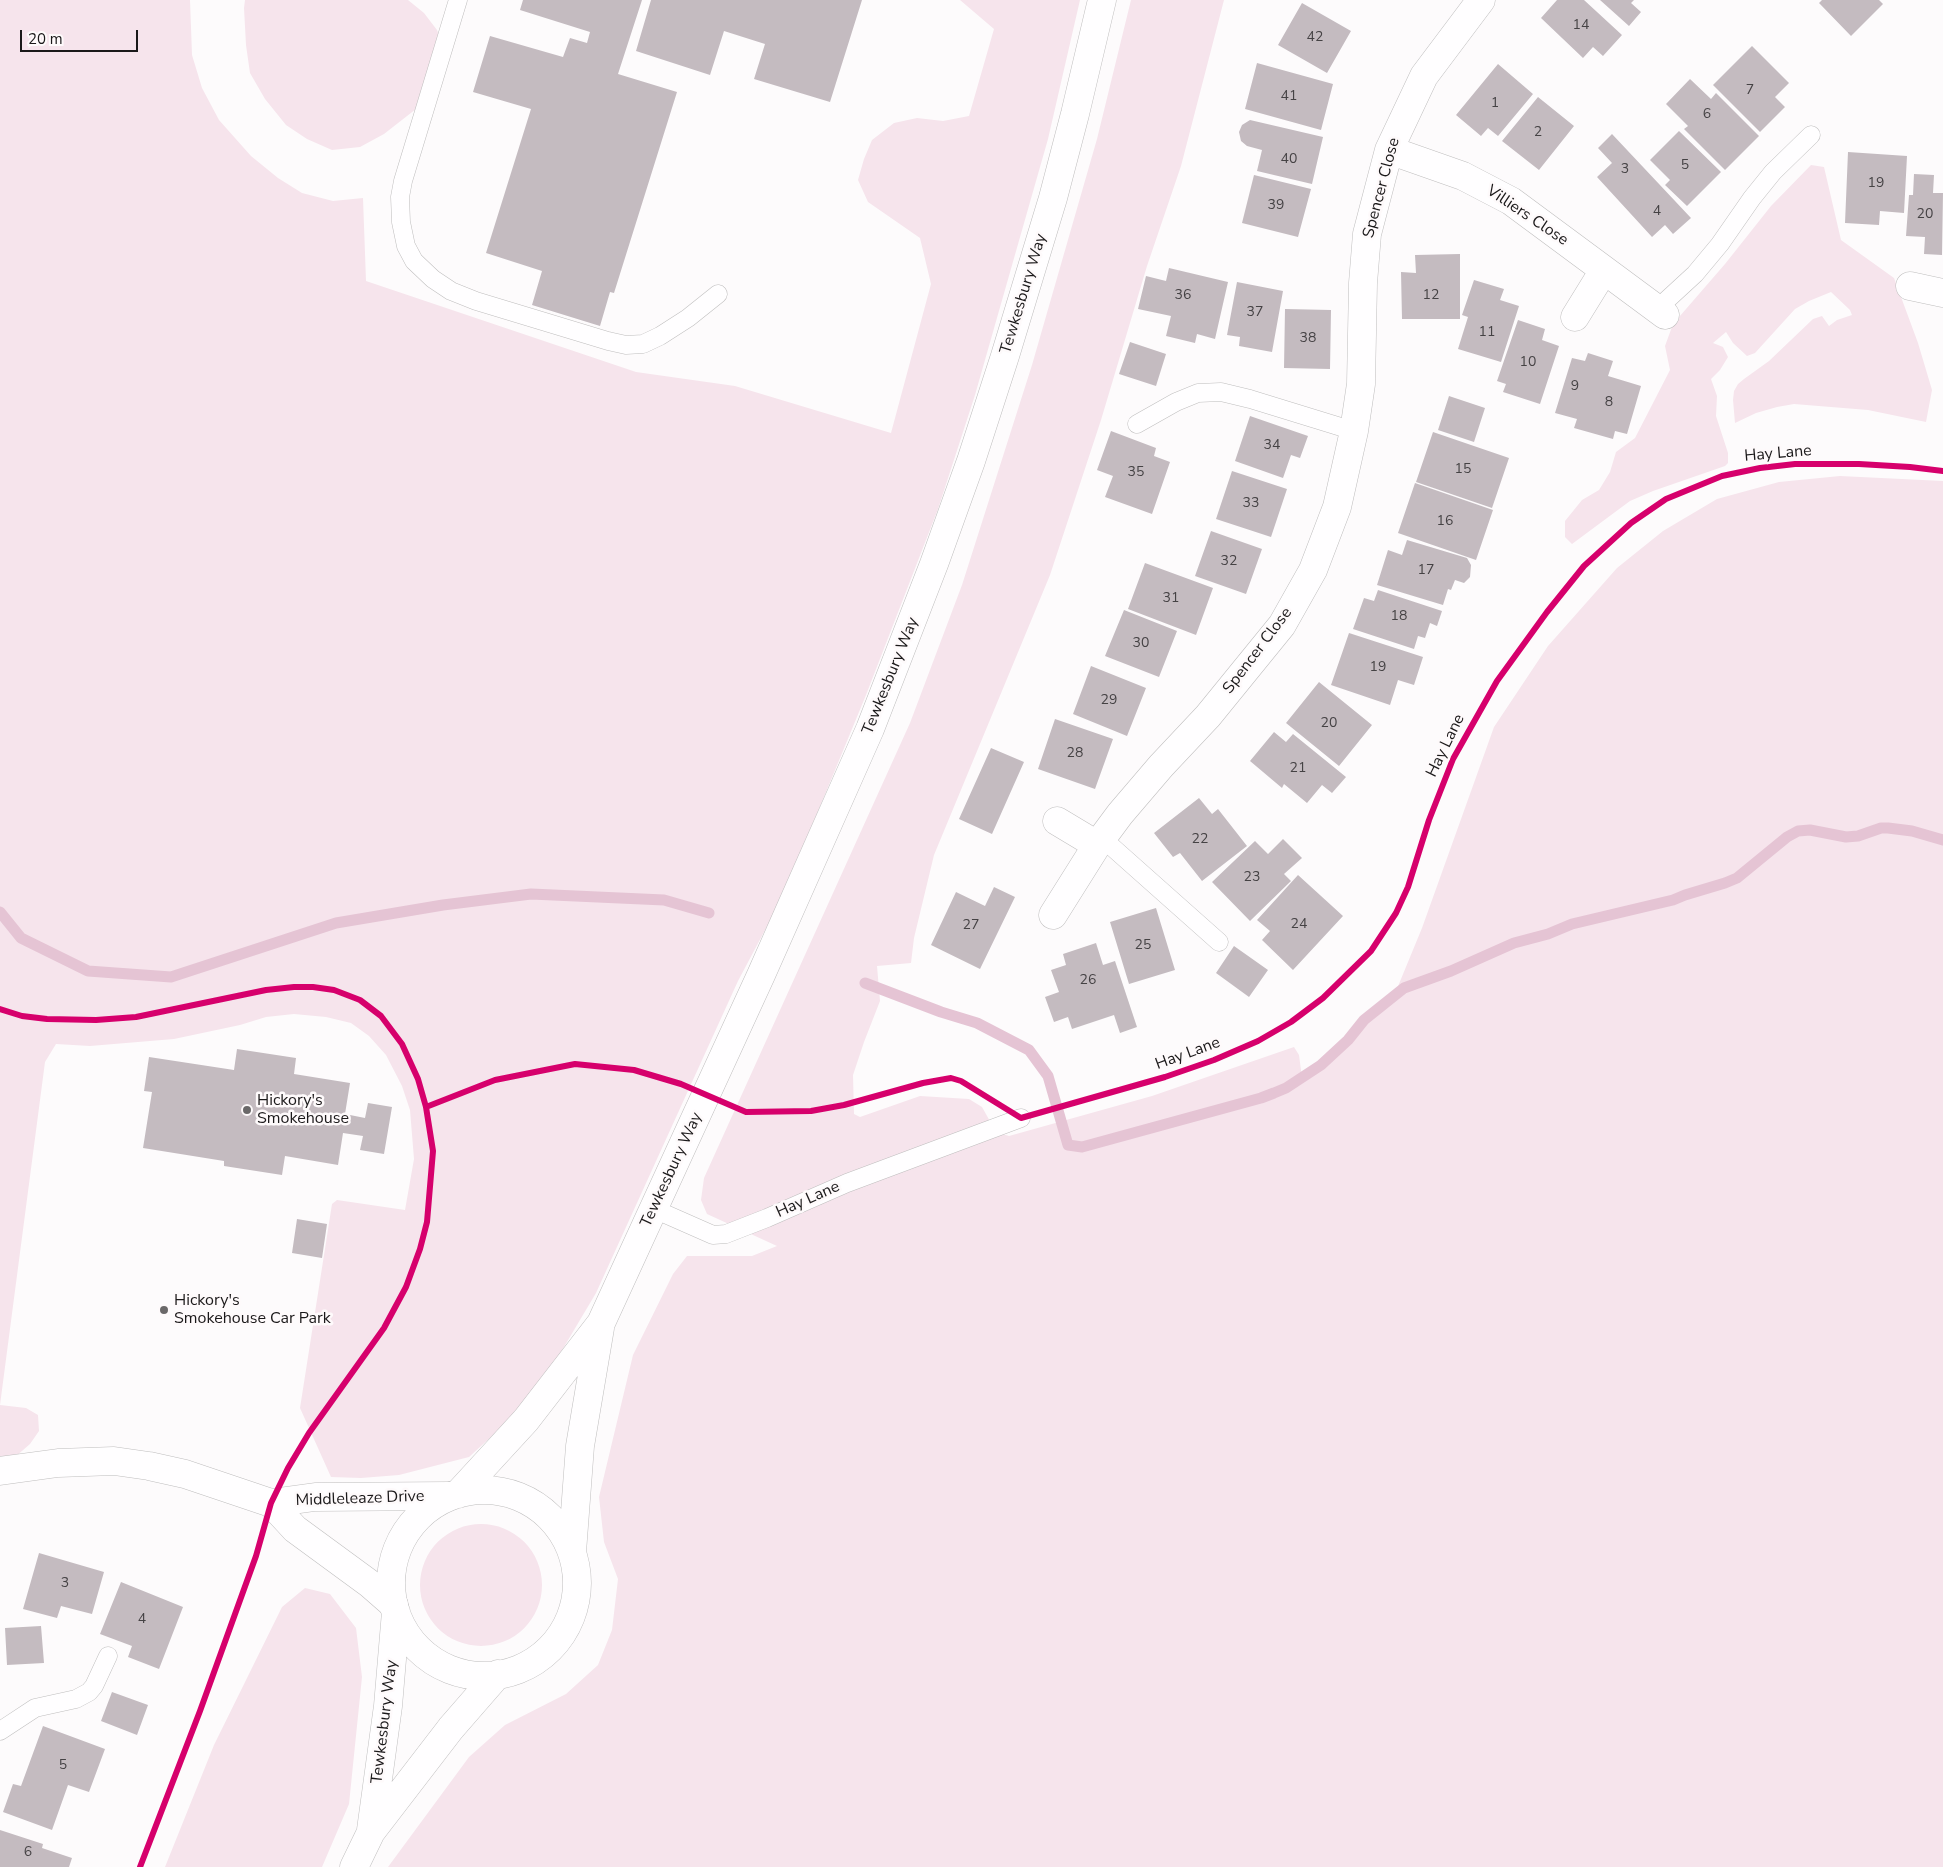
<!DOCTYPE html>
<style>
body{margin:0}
#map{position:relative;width:1943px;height:1867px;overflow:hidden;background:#fdfbfc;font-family:"Nunito Sans",sans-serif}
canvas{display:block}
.scale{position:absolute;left:20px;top:30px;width:118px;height:22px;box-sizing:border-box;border:2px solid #1b191a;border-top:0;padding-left:6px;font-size:15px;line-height:18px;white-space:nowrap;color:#1b191a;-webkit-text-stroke:4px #fefafb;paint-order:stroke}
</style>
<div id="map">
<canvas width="1943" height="1867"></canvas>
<div class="scale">20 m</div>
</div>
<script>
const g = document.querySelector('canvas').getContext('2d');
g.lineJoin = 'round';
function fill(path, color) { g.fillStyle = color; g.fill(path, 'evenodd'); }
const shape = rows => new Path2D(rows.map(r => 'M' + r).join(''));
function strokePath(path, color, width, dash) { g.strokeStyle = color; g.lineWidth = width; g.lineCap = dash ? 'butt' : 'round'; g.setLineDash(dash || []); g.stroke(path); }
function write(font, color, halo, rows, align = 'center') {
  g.font = font + ' "Nunito Sans",sans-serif'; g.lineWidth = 5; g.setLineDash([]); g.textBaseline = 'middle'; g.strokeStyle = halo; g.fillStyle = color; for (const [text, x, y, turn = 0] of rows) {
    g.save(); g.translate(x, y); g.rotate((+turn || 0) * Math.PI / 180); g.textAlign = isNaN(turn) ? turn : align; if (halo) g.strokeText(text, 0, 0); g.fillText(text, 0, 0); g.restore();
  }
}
const green = shape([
 [0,0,190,0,192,55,202,88,219,120,251,156,278,178,302,193,333,201,363,198,366,281,636,372,735,386,891,433,931,284,920,238,868,202,858,180,864,159,872,140,894,123,917,118,943,121,969,116,994,29,960,0,1080,0,1048,139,975,395,938,509,866,695,819,809,773,915,738,981,596,1293,558,1357,515,1415,469,1457,399,1475,361,1478,331,1477,300,1408,332,1204,337,1200,405,1210,414,1159,410,1110,402,1086,386,1055,369,1036,351,1023,326,1017,294,1014,266,1017,240,1025,174,1039,90,1046,56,1044,45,1062,0,1405,26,1408,38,1415,39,1431,30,1444,15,1457,0,1464],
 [245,0,408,0,424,13,437,30,445,53,416,109,384,134,360,147,332,150,307,139,286,125,265,99,250,73,246,45,244,8],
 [1131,0,1224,0,1181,166,1147,266,1101,420,1050,575,934,855,914,938,911,963,877,966,880,1001,864,1042,853,1075,854,1114,860,1117,920,1096,969,1099,982,1107,996,1132,1009,1136,1152,1096,1294,1047,1299,1055,1302,1078,1311,1073,1348,1040,1364,1020,1394,996,1422,928,1494,727,1548,646,1617,568,1663,531,1717,499,1779,482,1840,476,1943,481,1943,1867,388,1867,469,1757,505,1725,566,1694,598,1665,612,1630,618,1579,604,1542,599,1497,633,1355,673,1274,687,1256,752,1256,777,1246,707,1214,701,1200,704,1178,910,723,962,585,1032,365,1097,139],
 [1811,165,1824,167,1841,240,1894,278,1918,343,1932,390,1926,422,1868,410,1794,404,1777,407,1756,413,1735,423,1733,400,1734,391,1738,384,1744,379,1769,361,1813,319,1822,316,1829,326,1837,320,1852,315,1850,310,1831,292,1809,301,1795,309,1755,353,1747,356,1733,343,1726,332,1713,343,1723,347,1728,357,1720,370,1711,379,1717,396,1716,416,1728,453,1728,463,1725,466,1653,491,1630,501,1572,544,1565,537,1565,521,1582,500,1599,490,1610,472,1616,452,1635,438,1670,370,1665,346,1673,324,1725,264,1771,206],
 '420 1585a61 61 0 1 1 122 0a61 61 0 1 1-122 0Z',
 [305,1588,330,1594,356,1628,362,1677,349,1804,322,1867,165,1867,214,1745,282,1607]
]);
const stream = shape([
 [0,912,21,938,88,971,171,977,336,923,443,905,531,894,664,900,709,913],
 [865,983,941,1012,977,1023,1029,1050,1048,1076,1068,1145,1082,1147,1261,1098,1274,1093,1286,1088,1321,1065,1348,1040,1364,1020,1404,988,1451,971,1514,943,1548,934,1572,924,1673,900,1685,895,1725,883,1737,878,1787,837,1798,831,1810,830,1846,837,1858,836,1881,828,1888,828,1912,831,1943,840]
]);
const building = shape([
 [523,0,642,0,618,74,677,92,614,293,610,292,600,326,532,305,542,271,486,253,531,109,473,92,490,36,563,57,570,38,587,43,590,32,520,10],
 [651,0,862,0,830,102,754,79,765,44,724,31,710,75,636,51],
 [1557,0,1584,0,1622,35,1603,56,1593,47,1583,58,1541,18],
 [1600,0,1634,0,1631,3,1641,12,1629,26],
 [1822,0,1879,0,1883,4,1851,36,1819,3],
 [1302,3,1351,31,1327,73,1278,45],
 [1752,46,1789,83,1775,97,1785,107,1760,132,1713,85],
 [1257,63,1333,84,1321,130,1245,109],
 [1498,64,1533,94,1498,136,1488,128,1481,136,1456,115],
 [1690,79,1711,99,1716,93,1759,136,1725,170,1684,129,1688,126,1666,104],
 [1538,97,1574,126,1539,170,1502,141],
 [1250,120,1323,137,1312,184,1257,171,1262,150,1247,146,1241,141,1239,132,1242,125],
 [1679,131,1721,172,1687,206,1665,185,1670,180,1650,160],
 [1612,134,1691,218,1673,234,1665,225,1652,237,1597,177,1612,163,1598,148],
 [1848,152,1907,156,1904,213,1880,211,1879,225,1845,223],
 [1914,174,1934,175,1933,193,1943,193,1942,255,1924,254,1925,237,1906,236,1909,195,1913,195],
 [1254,175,1311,189,1298,237,1242,223],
 [1460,254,1460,319,1402,319,1401,272,1416,273,1415,255],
 [1169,268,1228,282,1215,339,1197,334,1195,343,1166,336,1171,316,1138,309,1146,276,1166,281],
 [1474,280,1504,289,1500,300,1519,306,1501,362,1458,349,1468,317,1462,315],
 [1237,282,1283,291,1272,352,1239,346,1240,337,1227,335],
 [1285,309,1331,310,1330,369,1284,368],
 [1518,320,1545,329,1542,340,1559,346,1540,404,1503,392,1506,384,1497,381],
 [1130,342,1166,354,1156,386,1119,374],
 [1588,353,1613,361,1608,376,1641,386,1627,434,1615,431,1613,439,1574,428,1577,419,1555,413,1572,358,1585,361],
 [1449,396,1485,408,1474,442,1438,430],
 [1250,416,1308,436,1300,458,1291,455,1283,478,1235,461],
 [1111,431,1156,448,1154,456,1170,462,1152,514,1105,497,1113,476,1097,470],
 [1433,432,1509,458,1492,508,1416,482],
 [1232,471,1287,489,1271,537,1216,519],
 [1415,483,1493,510,1476,560,1398,533],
 [1211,531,1262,549,1246,594,1195,576],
 [1407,540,1467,558,1471,565,1470,577,1464,583,1455,580,1451,590,1448,589,1443,605,1377,585,1388,550,1402,555],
 [1145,563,1213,588,1196,635,1128,609],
 [1378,590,1442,611,1437,626,1430,623,1425,638,1418,636,1414,649,1353,629,1364,598,1374,601],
 [1124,610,1177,631,1159,677,1105,656],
 [1349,633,1423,657,1414,685,1398,680,1390,705,1331,685],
 [1091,666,1146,688,1127,736,1073,714],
 [1319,682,1372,725,1339,766,1286,723],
 [1055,719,1113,739,1095,789,1038,769],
 [1274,732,1286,742,1293,734,1346,777,1332,793,1322,785,1307,803,1284,784,1282,788,1250,761],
 [991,748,1024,762,992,834,959,819],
 [1199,798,1212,814,1218,809,1247,846,1202,881,1180,853,1173,857,1154,833],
 [1283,839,1302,858,1284,874,1291,881,1250,921,1212,882,1255,841,1268,854],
 [1298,875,1343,916,1293,970,1262,940,1270,931,1257,920],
 [994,887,1015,897,980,969,931,945,956,892,985,906],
 [1156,908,1175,970,1129,984,1110,922],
 [1096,943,1103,965,1115,961,1137,1027,1120,1033,1114,1015,1072,1029,1068,1017,1054,1022,1045,997,1059,992,1051,970,1066,965,1063,954],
 [1234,946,1268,970,1249,997,1216,973],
 [237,1049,296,1058,294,1074,350,1083,345,1114,365,1118,368,1103,392,1107,384,1154,360,1150,363,1136,343,1133,338,1165,285,1156,282,1175,224,1166,224,1161,143,1148,152,1092,144,1091,149,1057,234,1070],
 [297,1219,327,1224,322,1258,292,1253],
 [39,1553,104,1572,92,1614,61,1606,57,1618,23,1609],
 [121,1582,183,1607,159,1669,128,1657,132,1646,100,1634],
 [41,1626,44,1663,7,1665,5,1628],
 [112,1692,148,1705,137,1735,101,1721],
 [43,1726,105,1749,89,1792,68,1785,52,1830,3,1812,13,1784,21,1786],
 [0,1830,43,1844,42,1848,72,1858,69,1867,0,1867]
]);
const lane = shape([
 [458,0,403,181,400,197,401,222,406,246,414,261,433,279,451,291,476,301,608,341,626,345,643,344,660,336,688,318,718,294],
 [1657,309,1695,274,1720,244,1752,198,1773,172,1811,135],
 [1137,424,1176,402,1198,393,1221,392,1250,399,1354,431],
 [1102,838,1219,942],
 [654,1209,713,1235,726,1234,767,1218,847,1183,1021,1118],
 [0,1731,35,1708,76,1699,89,1692,94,1686,108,1656]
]);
const street = shape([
 [1389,150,1463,176,1511,201,1665,315],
 [1910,286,1943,293],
 [1575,317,1604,270],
 [1057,821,1097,845],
 [1053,915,1097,845,1120,814,1161,766,1208,716,1282,625,1313,570,1337,507,1354,431,1361,384,1363,283,1367,234,1389,150,1424,76,1481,0],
 [0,1471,58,1463,114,1461,149,1466,185,1474,271,1503,315,1497,450,1496],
 [271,1503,295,1529,370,1584,394,1605]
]);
const secondary = shape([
 '391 1583a93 93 0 1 1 186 0a93 93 0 1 1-186 0Z',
 [458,1494,526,1420,601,1323,761,975,870,729,934,564,971,461,1005,356,1053,198,1075,114,1102,0],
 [572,1552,580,1446,600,1328],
 [371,1830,388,1706,396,1612],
 [354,1867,371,1832,451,1728,498,1674]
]);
const cycleway = shape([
 [0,1009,22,1016,47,1019,96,1020,136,1017,266,990,294,987,313,987,334,990,360,1000,381,1016,402,1044,418,1079,426,1107,433,1151,427,1222,420,1249,406,1287,384,1328,309,1433,288,1468,271,1503,256,1556,200,1711,140,1867],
 [426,1107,495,1080,575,1064,634,1070,681,1084,746,1112,811,1111,844,1105,923,1083,951,1078,961,1081,1021,1118,1165,1077,1214,1060,1258,1041,1291,1022,1323,998,1371,951,1396,913,1408,887,1429,820,1453,759,1497,681,1547,612,1584,566,1631,523,1666,499,1722,476,1760,468,1795,464,1859,464,1910,467,1943,471]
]);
const markers = [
 [247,1110,5,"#6a6869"],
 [164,1310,5,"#6a6869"]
];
const numberNames = [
 ["14",1581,26],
 ["42",1315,38],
 ["7",1750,91],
 ["41",1289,97],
 ["1",1495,104],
 ["6",1707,115],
 ["2",1538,133],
 ["40",1289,160],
 ["5",1685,166],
 ["3",1625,170],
 ["19",1876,184],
 ["39",1276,206],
 ["4",1657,212],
 ["20",1925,215],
 ["36",1183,296],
 ["12",1431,296],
 ["37",1255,313],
 ["11",1487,333],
 ["38",1308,339],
 ["10",1528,363],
 ["9",1575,387],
 ["8",1609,403],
 ["34",1272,446],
 ["15",1463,470],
 ["35",1136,473],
 ["33",1251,504],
 ["16",1445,522],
 ["32",1229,562],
 ["17",1426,571],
 ["31",1171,599],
 ["18",1399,617],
 ["30",1141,644],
 ["19",1378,668],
 ["29",1109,701],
 ["20",1329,724],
 ["28",1075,754],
 ["21",1298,769],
 ["22",1200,840],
 ["23",1252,878],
 ["24",1299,925],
 ["27",971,926],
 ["25",1143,946],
 ["26",1088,981],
 ["3",65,1584],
 ["4",142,1620],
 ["5",63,1766],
 ["6",28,1853]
];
const streetNames = [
 ["Spencer Close",1382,188,-75],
 ["Villiers Close",1527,216,34],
 ["Tewkesbury Way",1024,294,-73],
 ["Hay Lane",1778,454,-5],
 ["Spencer Close",1258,651,-53],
 ["Tewkesbury Way",891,676,-68],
 ["Hay Lane",1446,746,-64],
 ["Hay Lane",1188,1054,-20],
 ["Tewkesbury Way",672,1170,-65],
 ["Hay Lane",808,1200,-24],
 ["Middleleaze Drive",360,1499,-2],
 ["Tewkesbury Way",385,1722,-83]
];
const poiNames = [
 ["Hickory's",257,1101],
 ["Smokehouse",257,1119],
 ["Hickory's",174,1301],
 ["Smokehouse Car Park",174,1319]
];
fill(green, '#f6e4ec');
strokePath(stream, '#e5c4d4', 11);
fill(building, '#c4bbc0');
strokePath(lane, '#bfbebe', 19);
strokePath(street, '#bfbebe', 29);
strokePath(secondary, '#bfbebe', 29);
strokePath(lane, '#fffeff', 18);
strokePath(street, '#fffeff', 28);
strokePath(secondary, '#fffeff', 28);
strokePath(cycleway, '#d6006c', 6);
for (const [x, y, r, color] of markers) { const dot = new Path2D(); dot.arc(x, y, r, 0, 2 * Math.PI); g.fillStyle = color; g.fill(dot); strokePath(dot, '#fefafb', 2); }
write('14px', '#454244', null, numberNames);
write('16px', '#1b191a', '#fefafb', streetNames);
write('16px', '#1b191a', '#fefafb', poiNames, 'left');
</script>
